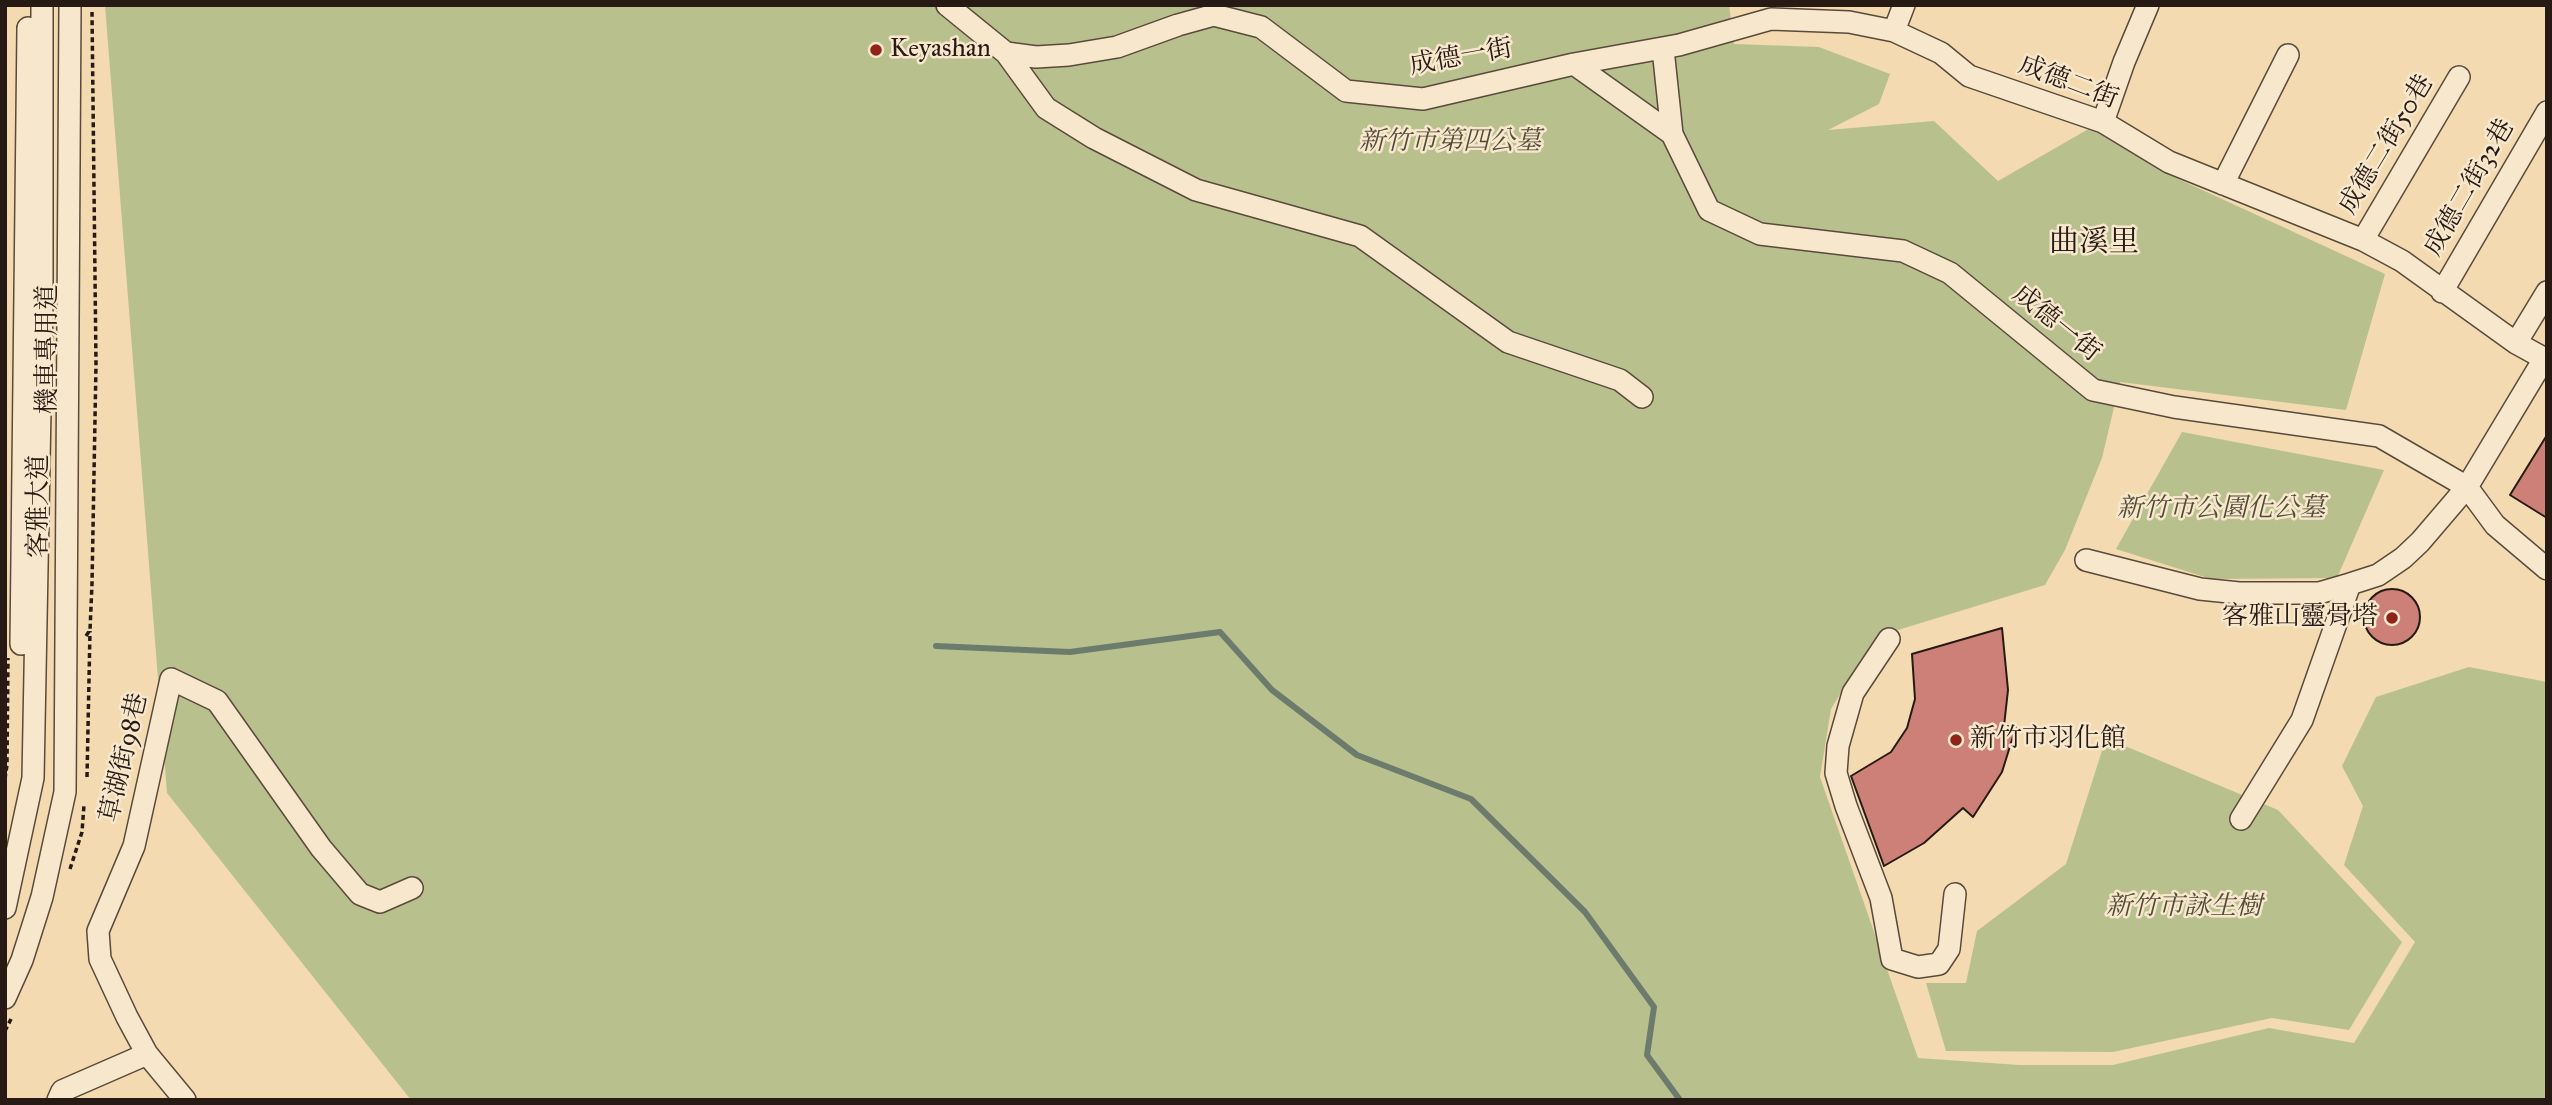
<!DOCTYPE html>
<meta charset="utf-8">
<style>
body{margin:0}
#map{position:relative;width:2552px;height:1105px;overflow:hidden;background:#f3dab1;font-family:"IM FELL Great Primer",serif}
canvas{display:block}
.frame{position:absolute;inset:0;border:7px solid #271a14;pointer-events:none}
</style>
<div id="map">
<canvas width="2552" height="1105"></canvas>
<div class="frame"></div>
</div>
<script>
const g = document.querySelector('canvas').getContext('2d');
g.lineJoin = 'round';
function fill(path, color) { g.fillStyle = color; g.fill(path, 'evenodd'); }
const shape = rows => new Path2D(rows.map(r => 'M' + r).join(''));
function strokePath(path, color, width, dash) { g.strokeStyle = color; g.lineWidth = width; g.lineCap = dash ? 'butt' : 'round'; g.setLineDash(dash || []); g.stroke(path); }
function write(font, color, halo, rows, align = 'center') {
  g.font = font + ' "IM FELL Great Primer","Noto Serif TC",serif'; g.lineWidth = 5; g.setLineDash([]); g.textBaseline = 'middle'; g.strokeStyle = halo; g.fillStyle = color; for (const [text, x, y, turn = 0] of rows) {
    g.save(); g.translate(x, y); g.rotate((+turn || 0) * Math.PI / 180); g.textAlign = isNaN(turn) ? turn : align; if (halo) g.strokeText(text, 0, 0); g.fillText(text, 0, 0); g.restore();
  }
}
const green = shape([
 [105,5,1729,5,1734,44,1819,47,1890,74,1879,104,1828,130,1934,121,1998,181,2092,127,2172,176,2385,274,2346,410,2120,382,2102,458,2065,550,2045,585,1898,630,1862,658,1831,709,1820,777,1918,1058,2019,1065,2113,1065,2269,1028,2354,1043,2415,942,2344,865,2363,806,2342,766,2376,697,2469,667,2547,682,2547,1100,411,1100,167,793],
 [2182,432,2384,470,2337,578,2211,579,2116,549],
 [2106,738,2278,810,2402,942,2349,1030,2272,1018,2113,1052,1946,1051,1926,983,1966,983,1977,931,2066,864]
]);
const stream = shape([
 [936,646,1070,652,1220,632,1272,690,1357,755,1471,799,1585,912,1654,1007,1647,1055,1680,1100]
]);
const building = shape([
 [2547,435,2547,518,2510,495,2547,435],
 '2364 617a28 28 0 1 1 56 0a28 28 0 1 1-56 0Z',
 [2002,628,2008,690,2004,726,2016,727,2002,772,1973,817,1963,808,1924,843,1884,866,1851,776,1891,752,1907,728,1915,699,1912,654,2002,628]
]);
const path = shape([
 [86,636,90,630,92,584,96,364,92,12],
 [87,777,90,631],
 [5,779,7,765,8,658],
 [70,869,82,832,84,805],
 [5,1031,12,1017]
]);
const minor = shape([
 [947,5,1006,53,1036,57,1069,55,1117,47,1178,25,1214,15,1261,27,1346,91,1423,99,1574,64,1672,134,1709,210,1760,234,1903,251,1950,273,2093,390,2174,407,2379,436,2467,487,2495,525,2547,569],
 [1894,31,1904,5],
 [1663,49,1672,134],
 [1006,53,1046,108,1094,138,1196,190,1360,236,1508,342,1620,380,1642,397],
 [1574,64,1679,45,1771,19,1849,22,1894,31,1941,53,1969,76,2103,122,2169,162,2363,240,2402,261,2516,343,2547,360],
 [2103,122,2124,62,2148,5],
 [2223,184,2288,55],
 [2363,240,2459,77],
 [2442,292,2547,112],
 [2516,343,2547,292],
 [2086,560,2200,589,2239,593,2319,593,2350,584],
 [1889,639,1853,693,1838,746,1836,773,1846,806,1881,898,1892,959,1918,967,1939,964,1949,949,1955,894],
 [21,644,28,28],
 [2241,819,2302,720,2350,584,2378,575,2403,558,2420,542,2467,487,2544,359],
 [5,908,33,778,42,304,42,5],
 [5,998,22,960,42,897,65,792,70,5],
 [58,1100,62,1091,147,1054],
 [185,1100,147,1054,127,1017,100,959,98,931,134,846,171,679,217,701,321,848,360,894,380,902,412,888]
]);
const markers = [
 [876,50,7,"#8f2418"],
 [2392,618,7,"#8f2418"],
 [1956,740,7,"#8f2418"]
];
const poiNames = [
 ["Keyashan",890,50],
 ["客雅山靈骨塔",2378,618,"right"],
 ["新竹市羽化館",1970,740]
];
const streetNames = [
 ["成德一街",1461,58,-10],
 ["成德二街",2068,83,21],
 ["成德二街50巷",2387,145,-59],
 ["成德二街32巷",2470,188,-60],
 ["成德一街",2056,324,39],
 ["機車專用道",49,349,-90],
 ["客雅大道",40,506,-90],
 ["草湖街98巷",125,758,-77]
];
const parkNames = [
 ["新竹市第四公墓",1450,143],
 ["新竹市公園化公墓",2221,510],
 ["新竹市詠生樹",2184,908]
];
const quarterNames = [
 ["曲溪里",2094,244]
];
fill(green, '#b8c08e');
strokePath(stream, '#6d7b6d', 6);
fill(building, '#cd8077');
strokePath(building, '#271a14', 2);
strokePath(minor, '#5a4a3b', 24);
strokePath(path, '#271a14', 3.5, [5, 3.5]);
strokePath(minor, '#f7e7cc', 21);
for (const [x, y, r, color] of markers) { const dot = new Path2D(); dot.arc(x, y, r, 0, 2 * Math.PI); g.fillStyle = color; g.fill(dot); strokePath(dot, '#f7e7cc', 2.5); }
write('26px', '#271a14', '#f7e7cc', poiNames, 'left');
write('26px', '#271a14', '#f7e7cc', streetNames);
write('italic 26px', '#524c39', '#f7e7cc', parkNames);
write('30px', '#271a14', '#f7e7cc', quarterNames);
</script>
